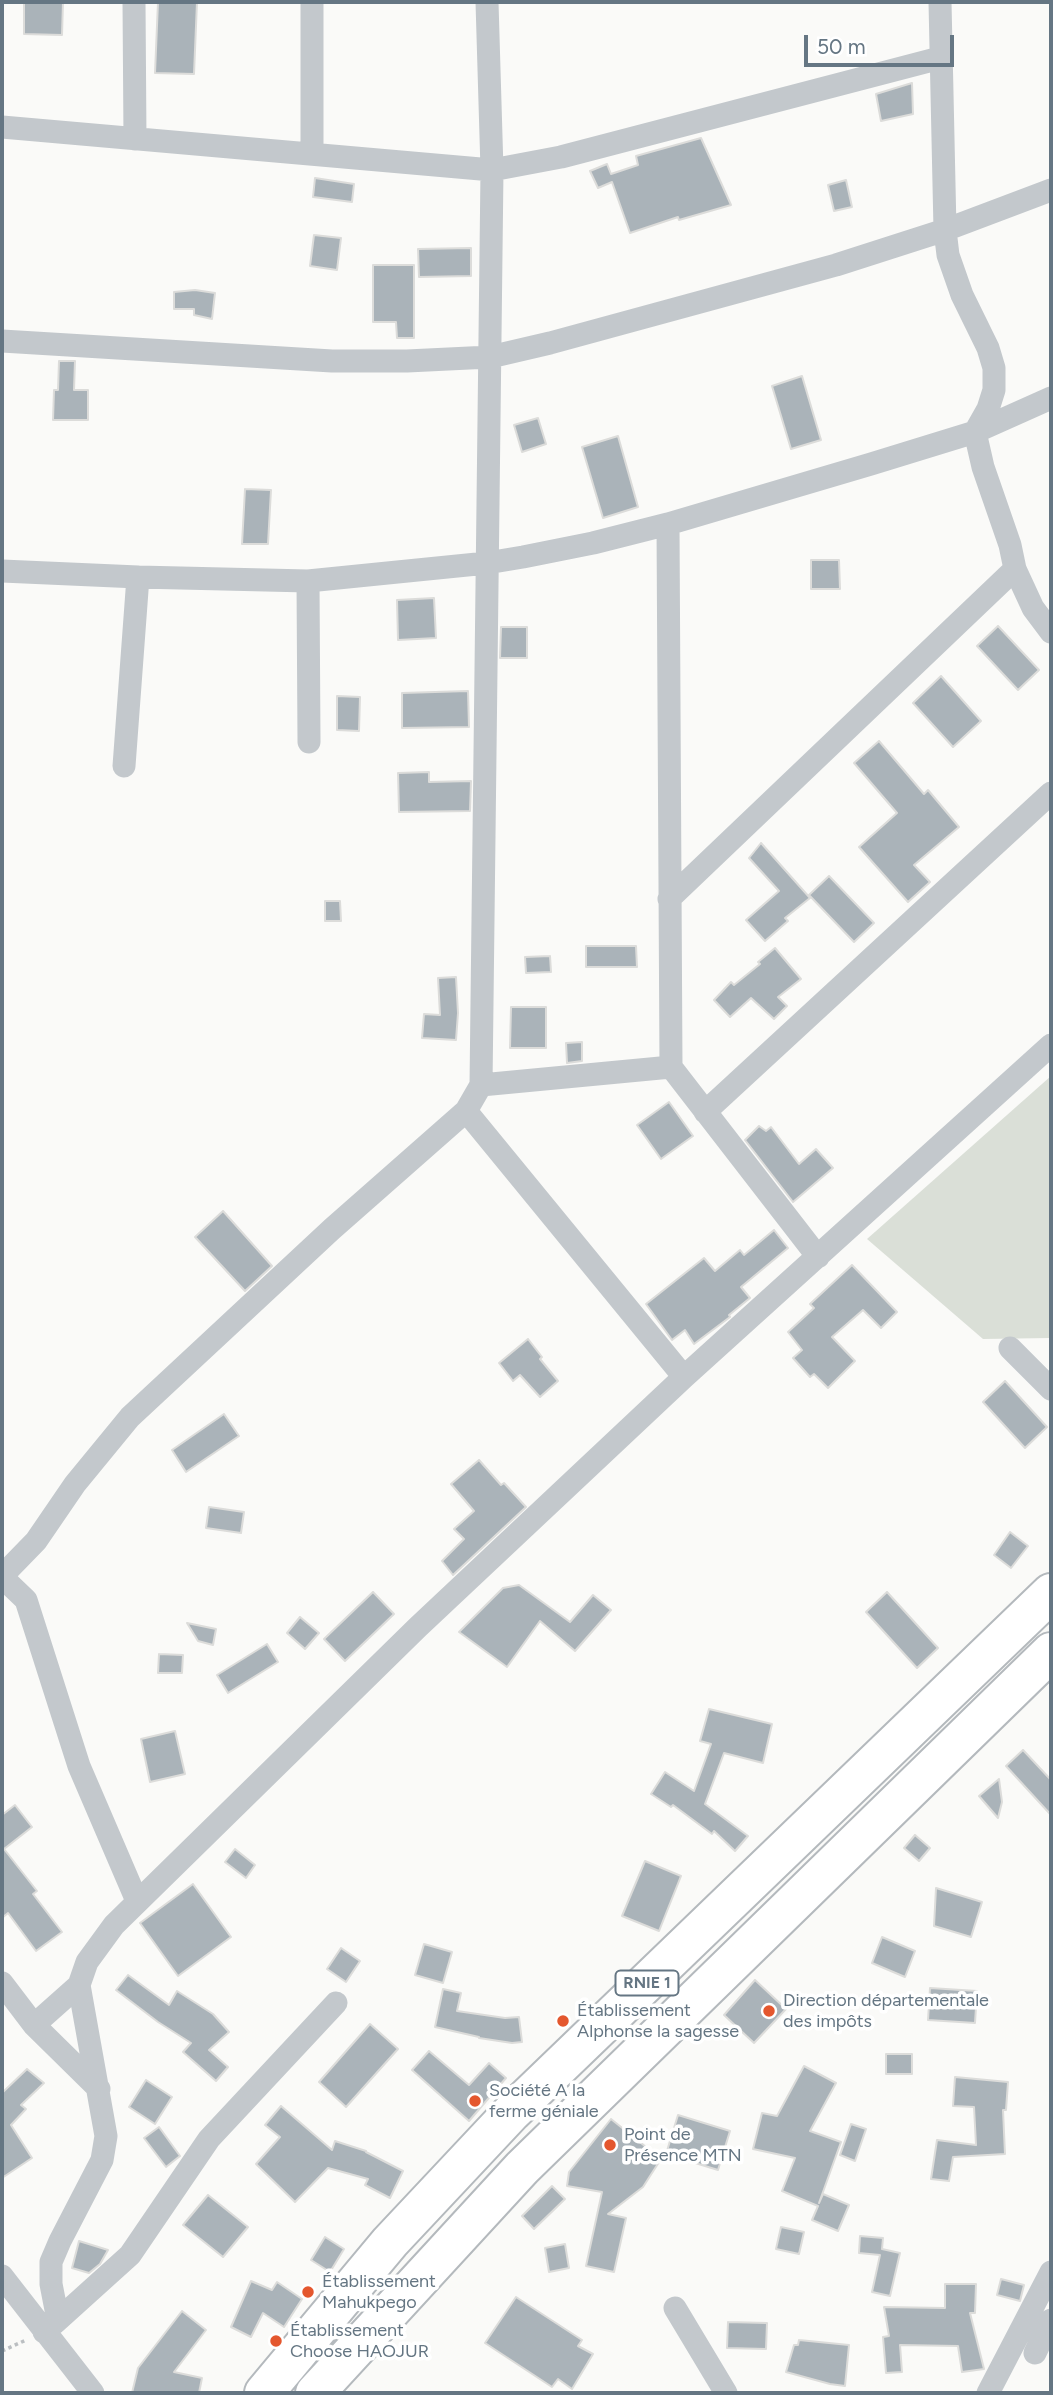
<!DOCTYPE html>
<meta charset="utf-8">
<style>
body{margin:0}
#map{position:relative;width:1053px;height:2395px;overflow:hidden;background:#fafaf8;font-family:Figtree,sans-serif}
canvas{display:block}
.frame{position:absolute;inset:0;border:4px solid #657683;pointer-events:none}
.scale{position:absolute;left:804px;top:35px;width:150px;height:32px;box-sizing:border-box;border:4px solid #657683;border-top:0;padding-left:9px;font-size:21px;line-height:24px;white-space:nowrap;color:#657683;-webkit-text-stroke:5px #fff;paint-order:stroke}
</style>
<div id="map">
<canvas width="1053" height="2395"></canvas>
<div class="frame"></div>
<div class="scale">50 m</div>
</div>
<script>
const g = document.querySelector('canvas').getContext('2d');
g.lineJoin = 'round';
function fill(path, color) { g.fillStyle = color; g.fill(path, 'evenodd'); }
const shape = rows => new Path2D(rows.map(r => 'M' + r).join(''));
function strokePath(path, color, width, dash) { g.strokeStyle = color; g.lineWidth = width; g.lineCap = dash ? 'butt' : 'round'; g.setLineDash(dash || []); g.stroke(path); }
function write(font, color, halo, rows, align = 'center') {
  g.font = font + ' Figtree,sans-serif'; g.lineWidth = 7; g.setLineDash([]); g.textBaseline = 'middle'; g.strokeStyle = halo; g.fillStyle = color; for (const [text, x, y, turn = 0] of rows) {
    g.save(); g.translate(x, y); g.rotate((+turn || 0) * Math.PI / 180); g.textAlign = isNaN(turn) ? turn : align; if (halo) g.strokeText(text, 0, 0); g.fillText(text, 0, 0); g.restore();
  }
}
const green = shape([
 [1051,1076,1051,1338,983,1339,867,1239]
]);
const building = shape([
 [24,2,63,2,62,35,24,34,24,2],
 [158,2,197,2,194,74,155,73,158,2],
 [912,83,913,114,881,121,876,94,912,83],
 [701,138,731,205,679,220,678,217,630,233,612,182,598,188,590,171,607,164,611,174,638,165,636,156,701,138],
 [315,178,354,184,352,202,313,197,315,178],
 [846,180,852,207,834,211,828,185,846,180],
 [314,235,341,238,337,270,310,266,314,235],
 [471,248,471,276,419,277,418,249,471,248],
 [373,265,414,265,414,338,397,338,396,322,373,322,373,265],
 [195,290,215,293,212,319,194,315,194,309,174,309,174,292,195,290],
 [59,361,75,361,74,390,88,390,88,420,53,420,54,390,58,390,59,361],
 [802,376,821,440,791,449,772,386,802,376],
 [538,418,546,444,522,452,514,425,538,418],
 [618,436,638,507,603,518,582,447,618,436],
 [245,489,271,490,268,544,242,544,245,489],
 [811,560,839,560,840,589,811,589,811,560],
 [434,598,436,638,398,640,397,600,434,598],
 [998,626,1039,670,1018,690,977,646,998,626],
 [501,627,527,627,527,658,500,658,501,627],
 [941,676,981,721,953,747,913,703,941,676],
 [468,691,469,727,402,728,402,693,468,691],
 [337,696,360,697,359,731,337,730,337,696],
 [879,741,924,794,928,790,959,827,914,865,930,882,908,902,859,847,897,813,854,763,879,741],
 [429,772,429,782,471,781,470,811,399,812,398,773,429,772],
 [761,843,810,898,785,918,788,921,765,941,746,920,779,891,749,858,761,843],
 [829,876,874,923,854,942,809,895,829,876],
 [325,901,340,901,341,921,325,921,325,901],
 [586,946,636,946,637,967,586,967,586,946],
 [775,948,801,979,778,997,787,1006,774,1019,751,998,730,1017,714,1000,731,982,734,985,760,964,758,962,775,948],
 [550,956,551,972,526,973,525,957,550,956],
 [456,977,458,1013,456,1040,422,1038,424,1014,440,1015,438,978,456,977],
 [511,1007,546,1007,546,1048,510,1048,511,1007],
 [582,1042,582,1061,567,1063,566,1043,582,1042],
 [669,1102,693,1136,661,1159,637,1125,669,1102],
 [759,1126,766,1131,771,1127,799,1164,816,1149,833,1168,793,1202,745,1140,759,1126],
 [223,1211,272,1266,245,1291,195,1237,223,1211],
 [774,1230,788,1248,741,1287,750,1298,729,1315,730,1317,694,1344,685,1330,672,1340,646,1304,704,1258,715,1271,740,1250,744,1255,774,1230],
 [852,1265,897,1312,881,1328,863,1310,832,1337,855,1361,828,1388,814,1374,810,1377,793,1358,802,1350,788,1332,814,1308,810,1304,852,1265],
 [528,1339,542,1357,540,1359,558,1381,540,1397,520,1375,513,1381,499,1363,528,1339],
 [1005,1381,1047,1427,1025,1448,983,1402,1005,1381],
 [224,1414,239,1436,186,1472,172,1450,224,1414],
 [479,1460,501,1485,504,1483,526,1507,453,1575,442,1561,464,1539,454,1529,474,1511,451,1484,479,1460],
 [209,1507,244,1512,241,1533,206,1528,209,1507],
 [1010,1532,1028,1546,1011,1568,994,1555,1010,1532],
 [519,1585,570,1622,593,1595,611,1610,575,1651,540,1621,507,1667,459,1632,503,1588,519,1585],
 [373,1592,394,1614,345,1661,324,1639,373,1592],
 [887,1592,938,1648,917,1668,866,1612,887,1592],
 [300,1617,319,1633,305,1649,287,1633,300,1617],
 [187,1623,216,1629,213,1645,198,1641,187,1623],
 [267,1644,278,1662,228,1693,217,1675,267,1644],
 [159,1654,183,1655,182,1673,158,1673,159,1654],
 [709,1709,772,1724,763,1763,724,1753,705,1804,748,1836,735,1851,714,1831,712,1834,673,1805,671,1807,651,1794,665,1772,694,1791,711,1744,700,1741,709,1709],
 [175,1731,185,1774,150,1782,141,1739,175,1731],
 [1023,1750,1051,1780,1051,1815,1006,1766,1023,1750],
 [999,1779,1002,1802,998,1818,979,1796,999,1779],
 [15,1805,32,1827,4,1849,37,1891,33,1894,62,1932,36,1951,8,1913,2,1918,2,1815,15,1805],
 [915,1835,930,1848,919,1861,904,1848,915,1835],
 [235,1849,255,1865,246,1878,225,1862,235,1849],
 [645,1861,681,1876,659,1931,622,1916,645,1861],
 [193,1884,231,1937,178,1976,140,1923,193,1884],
 [936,1888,982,1902,971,1937,934,1926,936,1888],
 [882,1937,915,1951,905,1977,872,1963,882,1937],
 [424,1944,452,1952,443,1983,415,1975,424,1944],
 [341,1948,360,1961,346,1982,327,1969,341,1948],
 [128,1975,169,2005,177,1991,213,2014,229,2032,209,2050,228,2067,216,2081,183,2052,191,2043,158,2022,116,1990,128,1975],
 [755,1980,786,2009,754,2043,724,2015,755,1980],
 [930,1988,977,1991,975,2023,928,2020,930,1988],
 [443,1989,461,1993,457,2011,505,2018,519,2017,522,2042,512,2043,479,2038,479,2037,435,2027,443,1989],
 [370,2024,398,2049,346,2107,319,2082,370,2024],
 [429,2051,469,2085,489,2063,506,2078,469,2121,412,2070,429,2051],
 [886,2054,912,2054,912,2074,886,2074,886,2054],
 [804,2066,836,2083,810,2131,841,2142,819,2203,823,2194,849,2205,838,2231,812,2220,818,2206,782,2191,795,2158,753,2149,762,2113,777,2116,804,2066],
 [27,2069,44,2083,21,2105,26,2109,11,2125,32,2158,2,2178,2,2093,27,2069],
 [955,2077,1008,2082,1006,2110,1003,2110,1005,2154,953,2157,949,2181,931,2179,937,2140,976,2145,974,2107,953,2106,955,2077],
 [146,2080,172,2097,155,2124,129,2107,146,2080],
 [281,2106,332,2150,335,2141,366,2151,366,2152,403,2171,390,2198,365,2185,368,2179,328,2168,295,2202,256,2164,280,2137,265,2125,281,2106],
 [678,2115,730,2131,718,2170,666,2154,678,2115],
 [611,2119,661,2159,643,2187,608,2214,626,2218,614,2272,586,2266,602,2192,567,2186,569,2172,611,2119],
 [851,2124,866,2129,855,2161,840,2155,851,2124],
 [159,2127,180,2156,166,2167,144,2138,159,2127],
 [552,2186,565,2199,534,2229,522,2216,552,2186],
 [208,2195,248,2227,223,2257,183,2225,208,2195],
 [781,2227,804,2232,799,2254,776,2249,781,2227],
 [860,2236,883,2238,882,2249,900,2253,890,2296,872,2292,880,2255,859,2253,860,2236],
 [325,2237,344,2249,330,2272,311,2260,325,2237],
 [79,2241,108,2250,100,2264,89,2273,72,2268,79,2241],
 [565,2244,569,2268,549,2272,545,2248,565,2244],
 [1001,2279,1024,2285,1020,2301,997,2295,1001,2279],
 [251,2281,272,2290,277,2282,302,2299,284,2327,263,2313,251,2337,231,2327,251,2281],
 [945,2284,976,2284,975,2313,970,2313,984,2369,962,2372,958,2346,900,2345,902,2372,886,2373,883,2337,889,2336,884,2307,945,2308,945,2284],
 [516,2297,582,2340,578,2346,593,2354,572,2389,558,2379,552,2387,485,2343,516,2297],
 [182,2311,206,2330,174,2372,202,2378,199,2393,132,2393,138,2368,182,2311],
 [728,2322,767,2323,766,2349,727,2348,728,2322],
 [799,2340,849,2345,845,2386,830,2384,786,2372,794,2345,798,2345,799,2340]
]);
const path = shape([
 [2,2351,26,2340]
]);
const street = shape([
 [134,2,135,139],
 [940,2,945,230,948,255,962,295,988,348,994,368,994,390,988,409,975,432,983,467,1010,545,1015,569,1033,608,1051,632],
 [2,127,492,170,561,157,940,58],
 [312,154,312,2],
 [2,341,332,361,407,361,490,357,550,343,836,265,945,230,1051,190],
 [668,524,671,1067,818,1257],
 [2,571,138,577,308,581,487,563,523,557,593,543,668,524,871,464,975,432,1051,398],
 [308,581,309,742],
 [124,766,138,577],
 [669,899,1015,569],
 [481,1085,671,1067],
 [466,1111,684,1377],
 [705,1112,1051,793],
 [1010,1348,1051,1389],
 [2,1576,36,1541,75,1484,130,1417,332,1229,466,1111,481,1085,492,170,487,2],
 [2,1577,26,1600,79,1766,137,1901],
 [2,1983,34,2025,99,2089],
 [34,2025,79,1985],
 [2,2276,93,2393],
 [675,2308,726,2393],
 [58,2320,130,2255,209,2139,336,2003],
 [44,2332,58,2320,51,2284,51,2262,60,2241,102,2160,106,2136,79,1985,87,1962,114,1925,418,1627,684,1377,1051,1045],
 [1035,2353,1051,2320],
 [988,2393,1051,2272]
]);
const highway = shape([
 [264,2393,390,2242,512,2112,1051,1593],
 [315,2393,522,2168,1051,1652]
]);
const markers = [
 [769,2011,7,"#e4572e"],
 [563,2021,7,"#e4572e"],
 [475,2101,7,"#e4572e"],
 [610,2145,7,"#e4572e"],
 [308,2292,7,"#e4572e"],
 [276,2341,7,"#e4572e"]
];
const shields = [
 [647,1983,63]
];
const shieldNames = [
 ["RNIE 1",647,1983]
];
const poiNames = [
 ["Direction départementale",783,2001],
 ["des impôts",783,2022],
 ["Établissement",577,2011],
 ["Alphonse la sagesse",577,2032],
 ["Société A la",489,2091],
 ["ferme géniale",489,2112],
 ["Point de",624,2135],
 ["Présence MTN",624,2156],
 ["Établissement",322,2282],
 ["Mahukpego",322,2303],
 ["Établissement",290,2331],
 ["Choose HAOJUR",290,2352]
];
fill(green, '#dadfd7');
fill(building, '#aab3b9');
strokePath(building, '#dcdcda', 2);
strokePath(highway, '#b4b9bd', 42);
strokePath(path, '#bbbfc2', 3.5, [3.5, 3.5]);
strokePath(street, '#c3c8cc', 23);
strokePath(highway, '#fff', 38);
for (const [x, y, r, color] of markers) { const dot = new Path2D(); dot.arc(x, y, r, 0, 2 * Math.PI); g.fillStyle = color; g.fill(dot); strokePath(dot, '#fff', 2.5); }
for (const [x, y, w] of shields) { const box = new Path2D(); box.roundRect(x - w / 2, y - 12.5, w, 25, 5); g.fillStyle = '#fff'; g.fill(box); strokePath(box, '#657683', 2); }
write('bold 16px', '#657683', null, shieldNames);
write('18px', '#657683', '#fff', poiNames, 'left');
</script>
